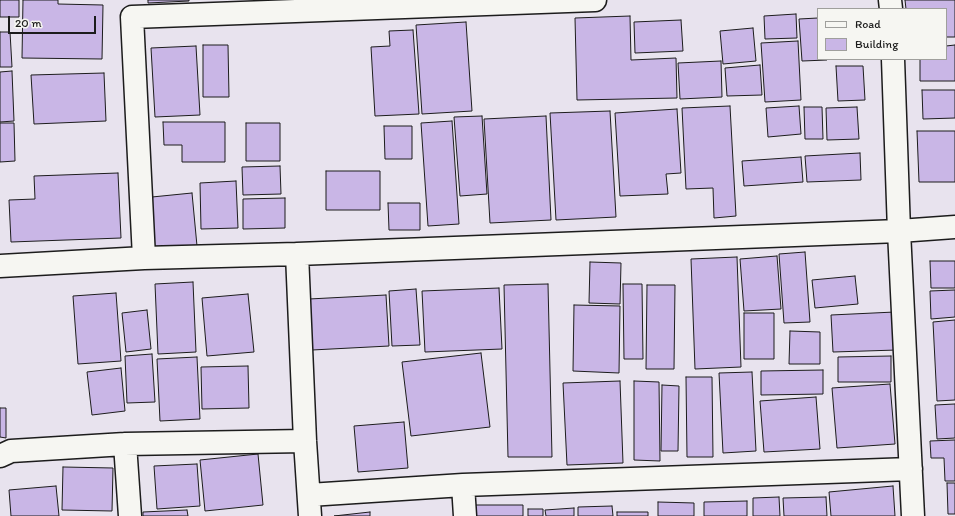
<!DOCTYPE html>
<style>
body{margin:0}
#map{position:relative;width:955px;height:516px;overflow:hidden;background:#e8e3ee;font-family:Itim,sans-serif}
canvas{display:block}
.legend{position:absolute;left:817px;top:8px;width:130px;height:52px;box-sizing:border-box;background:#f6f6f2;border:1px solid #9f9f9c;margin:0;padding:5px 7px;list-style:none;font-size:12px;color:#1c1c1c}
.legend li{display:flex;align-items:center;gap:8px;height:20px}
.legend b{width:20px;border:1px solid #9f9f9c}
.scale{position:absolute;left:8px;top:16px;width:88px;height:18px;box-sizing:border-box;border:2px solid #1c1c1c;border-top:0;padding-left:5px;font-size:12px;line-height:14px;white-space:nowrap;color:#1c1c1c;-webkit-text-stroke:3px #f6f6f2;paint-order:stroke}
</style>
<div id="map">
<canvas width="955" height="516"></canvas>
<ul class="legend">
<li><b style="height:5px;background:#f6f6f2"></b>Road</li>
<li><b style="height:11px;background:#c9b6e6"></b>Building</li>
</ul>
<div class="scale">20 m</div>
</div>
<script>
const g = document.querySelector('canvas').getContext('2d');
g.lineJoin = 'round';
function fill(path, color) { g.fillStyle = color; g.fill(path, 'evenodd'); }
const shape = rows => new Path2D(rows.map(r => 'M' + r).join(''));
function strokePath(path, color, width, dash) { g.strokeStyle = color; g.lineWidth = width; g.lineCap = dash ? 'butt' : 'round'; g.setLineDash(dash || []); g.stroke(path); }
const building = shape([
 [0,0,19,0,19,17,0,17,0,0],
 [23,0,58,0,58,4,103,5,102,59,22,58,23,0],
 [148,0,189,0,189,1,148,3,148,0],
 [905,0,955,0,955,37,946,37,946,9,906,9,905,0],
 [796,14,797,38,765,39,764,16,796,14],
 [630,16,631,60,676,58,677,98,577,100,575,18,630,16],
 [818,18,818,59,826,59,827,60,802,61,799,19,818,18],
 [681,20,683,51,635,53,634,22,681,20],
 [466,22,472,111,422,114,416,25,466,22],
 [753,28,756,61,723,64,720,31,753,28],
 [413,30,419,114,375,116,371,47,390,46,389,31,413,30],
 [0,32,10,32,12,67,0,67,0,32],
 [798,41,801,100,765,102,761,43,798,41],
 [203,45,228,45,229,97,203,97,203,45],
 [955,45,955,81,920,81,920,59,946,59,946,46,955,45],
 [196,46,200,115,155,117,151,48,196,46],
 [721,61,722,97,680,99,678,63,721,61],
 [760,65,762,95,727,96,725,68,760,65],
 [836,66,863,66,865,100,838,101,836,66],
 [12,71,14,121,0,122,0,72,12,71],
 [104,73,106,121,34,124,31,75,104,73],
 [922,90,955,90,955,118,923,119,922,90],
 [730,106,736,216,714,218,713,188,686,189,682,108,730,106],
 [799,106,801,134,768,137,766,108,799,106],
 [804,107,822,107,823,139,805,139,804,107],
 [857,107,859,139,827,140,826,108,857,107],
 [677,109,681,173,666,174,668,194,620,196,615,113,677,109],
 [610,111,616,217,556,220,550,113,610,111],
 [482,116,487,194,460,196,454,117,482,116],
 [546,116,551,220,490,223,484,119,546,116],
 [452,121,459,224,428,226,421,123,452,121],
 [163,122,225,122,225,162,182,162,182,145,164,145,163,122],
 [0,123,14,123,15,161,0,162,0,123],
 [246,123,280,123,280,161,246,161,246,123],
 [384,126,412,126,412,159,385,159,384,126],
 [917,131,955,131,955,182,919,182,917,131],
 [860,153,861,180,807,182,805,156,860,153],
 [801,157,803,182,744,186,742,161,801,157],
 [280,166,281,194,243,195,242,167,280,166],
 [326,171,380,171,380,210,326,210,326,171],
 [118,173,121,238,11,242,9,200,35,199,34,176,118,173],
 [236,181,238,228,201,229,200,183,236,181],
 [192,193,197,246,148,252,142,198,192,193],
 [285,198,285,228,243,229,243,199,285,198],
 [388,203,420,203,420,230,389,230,388,203],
 [805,252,810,322,784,323,779,254,805,252],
 [777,256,781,309,744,311,740,259,777,256],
 [737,257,741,367,695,369,691,259,737,257],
 [930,261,955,261,955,288,931,288,930,261],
 [590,262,621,263,620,304,589,303,590,262],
 [855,276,858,304,815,308,812,280,855,276],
 [193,282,196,352,158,354,155,284,193,282],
 [548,284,552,457,508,457,504,285,548,284],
 [623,284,642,284,643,359,624,359,623,284],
 [647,285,675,285,674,369,646,369,647,285],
 [499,288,502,349,425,352,422,291,499,288],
 [416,289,420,345,392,346,389,291,416,289],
 [955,290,955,317,931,319,930,291,955,290],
 [116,293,121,361,78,364,73,296,116,293],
 [248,294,254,352,207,356,202,298,248,294],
 [386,295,389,346,312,350,309,299,386,295],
 [574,305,620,306,619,373,573,371,574,305],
 [147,310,151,349,126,352,122,313,147,310],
 [895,312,897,350,833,352,831,315,895,312],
 [744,313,774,313,774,359,744,359,744,313],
 [955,320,955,400,937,401,933,322,955,320],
 [790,331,820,332,820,364,789,364,790,331],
 [481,353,490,427,411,436,402,362,481,353],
 [152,354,155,402,127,403,125,356,152,354],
 [891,356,891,382,838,382,838,357,891,356],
 [197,357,200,419,160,421,157,359,197,357],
 [248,366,249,408,202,409,201,367,248,366],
 [121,368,125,411,92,415,87,372,121,368],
 [823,370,823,394,761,395,761,371,823,370],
 [752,372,756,451,723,453,719,373,752,372],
 [686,377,712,377,713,457,687,457,686,377],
 [620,381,623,463,567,465,563,383,620,381],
 [634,381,659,382,660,461,634,460,634,381],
 [890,384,895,444,837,448,832,388,890,384],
 [662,385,679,386,678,451,661,451,662,385],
 [816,397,820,449,764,452,760,401,816,397],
 [955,404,955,438,937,439,935,405,955,404],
 [0,408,6,408,6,438,0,437,0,408],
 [404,422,408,468,358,472,354,426,404,422],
 [955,440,955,481,945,481,944,458,931,458,930,441,955,440],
 [258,454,263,505,205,511,200,460,258,454],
 [197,464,200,506,157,509,154,466,197,464],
 [63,467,113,468,112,511,62,510,63,467],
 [947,483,955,483,955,514,948,514,947,483],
 [56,486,59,516,11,516,9,490,56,486],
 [893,486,895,516,831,516,829,492,893,486],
 [779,497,780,516,753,516,753,498,779,497],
 [826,497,827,516,784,516,783,498,826,497],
 [747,501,747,516,704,516,704,502,747,501],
 [658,502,694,503,694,516,658,516,658,502],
 [472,505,523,505,523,516,472,516,472,505],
 [612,506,613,516,578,516,578,507,612,506],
 [574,508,574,516,546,516,545,510,574,508],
 [528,509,543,509,543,516,528,516,528,509],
 [187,510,188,516,143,516,143,512,187,510],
 [370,512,370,516,334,516,370,512],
 [617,512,648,512,648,516,617,516,617,512]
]);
const street = shape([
 [890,0,891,9],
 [893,59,899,231,913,516],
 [297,254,305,441,310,516],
 [144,258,132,17,595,0],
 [0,266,144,258,297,254,899,231,955,227],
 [125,444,130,516],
 [0,456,11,451,125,444,305,441],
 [463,485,465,516],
 [309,495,463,485,911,469]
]);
fill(building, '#c9b6e6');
strokePath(building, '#1c1c1c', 1);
strokePath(street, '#1c1c1c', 25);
strokePath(street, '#f6f6f2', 22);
</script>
